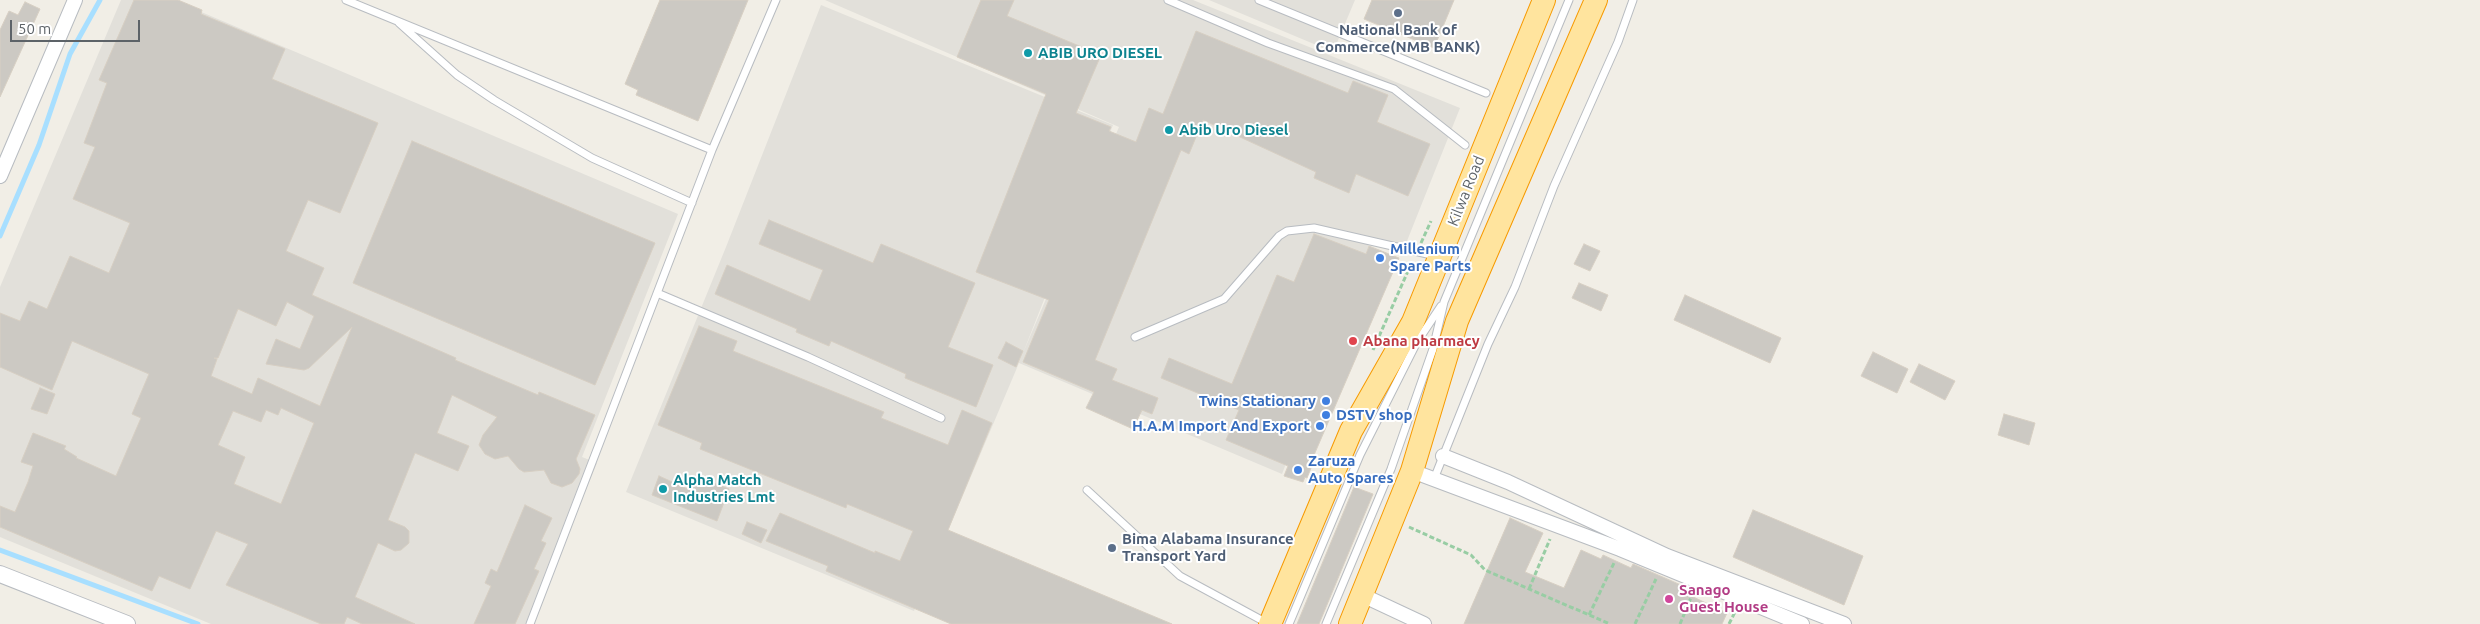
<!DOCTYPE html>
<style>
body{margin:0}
#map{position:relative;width:2480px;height:624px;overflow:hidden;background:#f1eee6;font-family:Ubuntu,sans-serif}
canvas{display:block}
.scale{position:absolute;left:10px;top:20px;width:130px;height:22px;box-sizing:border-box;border:2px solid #5d6368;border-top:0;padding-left:6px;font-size:15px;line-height:18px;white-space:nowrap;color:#5d6368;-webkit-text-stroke:4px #fff;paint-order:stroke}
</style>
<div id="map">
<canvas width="2480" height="624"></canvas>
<div class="scale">50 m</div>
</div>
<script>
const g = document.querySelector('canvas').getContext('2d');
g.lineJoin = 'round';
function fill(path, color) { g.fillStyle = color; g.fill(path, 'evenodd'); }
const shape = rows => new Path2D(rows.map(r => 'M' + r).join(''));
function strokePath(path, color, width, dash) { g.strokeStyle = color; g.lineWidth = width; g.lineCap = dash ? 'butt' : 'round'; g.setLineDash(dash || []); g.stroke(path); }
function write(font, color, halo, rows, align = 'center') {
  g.font = font + ' Ubuntu,sans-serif'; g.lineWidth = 4; g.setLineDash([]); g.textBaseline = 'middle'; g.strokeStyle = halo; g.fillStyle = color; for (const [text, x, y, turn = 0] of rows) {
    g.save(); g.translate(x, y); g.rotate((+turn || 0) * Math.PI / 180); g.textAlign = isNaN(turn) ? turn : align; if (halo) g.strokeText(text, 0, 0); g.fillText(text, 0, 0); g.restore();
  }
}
const industrial = shape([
 [121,0,173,0,678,214,582,457,597,463,531,624,211,624,0,537,0,287],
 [825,0,1193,0,1460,108,1405,246,1371,240,1282,474,1019,363,914,611,626,492,726,247,821,5,1113,125,1023,353,1119,127],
 [1209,0,1355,0,1333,52]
]);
const stream = shape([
 [0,236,39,145,70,54,100,0],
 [0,550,198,624]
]);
const building = shape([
 [134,0,178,0,202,10,201,14,285,49,272,79,378,123,340,213,308,200,286,251,324,268,312,295,456,358,455,360,538,395,539,392,595,415,576,459,580,469,579,474,572,483,562,487,551,483,544,470,524,472,519,469,508,456,495,459,485,454,479,445,483,435,497,417,452,395,437,433,469,446,458,471,415,453,388,520,405,527,409,531,409,543,401,550,395,551,378,543,355,597,415,624,362,624,347,617,344,624,321,624,226,585,248,544,216,531,190,589,159,576,152,591,0,527,0,506,15,512,28,482,33,466,21,462,33,433,66,446,64,449,77,457,76,458,116,476,141,418,132,414,149,374,72,341,52,390,0,367,0,313,20,321,29,301,47,309,70,256,109,273,130,223,73,199,95,147,84,143,107,83,99,80,134,0],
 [287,302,314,316,300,349,276,339,266,364,304,370,309,368,352,327,320,406,258,378,252,394,211,376,217,359,214,358,218,358,238,309,276,326,287,302],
 [281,408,314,423,281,504,234,484,245,457,218,445,233,411,261,422,266,410,278,415,281,408],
 [660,0,748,0,698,121,636,95,638,90,625,84,660,0],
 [981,0,1014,0,1007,16,1101,55,1076,113,1111,127,1109,131,1136,142,1149,108,1163,114,1196,31,1348,93,1353,81,1388,95,1377,122,1430,144,1408,196,1356,174,1349,193,1314,178,1316,172,1203,120,1189,154,1181,150,1095,360,1117,369,1112,380,1158,398,1152,414,1142,410,1133,429,1086,408,1094,392,1023,362,1049,300,976,272,1046,94,957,57,981,0],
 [1372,0,1454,0,1434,48,1364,19,1372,0],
 [25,2,40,9,0,97,0,30,9,11,18,15,25,2],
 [412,141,655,243,595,385,353,283,412,141],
 [769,220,873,263,881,244,975,283,948,347,993,365,976,407,905,378,906,374,831,341,829,346,796,332,797,329,715,294,727,265,810,301,823,270,759,244,769,220],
 [1314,234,1366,254,1369,246,1399,258,1311,462,1313,463,1307,478,1305,477,1303,482,1284,476,1288,466,1226,440,1239,410,1161,378,1169,358,1232,384,1277,275,1294,282,1314,234],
 [1584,244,1600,251,1590,271,1574,264,1584,244],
 [1579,283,1608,295,1601,311,1572,298,1579,283],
 [1685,295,1781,338,1770,363,1674,320,1685,295],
 [699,326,737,341,733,351,884,412,881,418,948,445,962,410,992,423,948,530,1172,624,951,624,826,571,828,566,766,541,780,513,875,553,875,551,900,561,913,531,847,504,846,508,700,449,702,443,658,425,699,326],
 [1006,342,1023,351,1016,367,998,358,1006,342],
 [1873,352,1908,369,1897,393,1861,376,1873,352],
 [1919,364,1955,381,1945,400,1910,382,1919,364],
 [40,388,55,394,47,414,31,409,40,388],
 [2004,414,2035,423,2029,445,1998,435,2004,414],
 [659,476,692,491,698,477,729,489,717,521,652,495,659,476],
 [1354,487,1373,494,1319,624,1297,624,1354,487],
 [525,505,552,518,541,541,546,543,534,569,539,571,515,624,474,624,491,586,485,583,491,569,497,572,525,505],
 [1753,510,1863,556,1844,605,1733,557,1753,510],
 [1510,518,1543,533,1525,572,1564,588,1581,550,1601,559,1603,555,1631,568,1633,564,1690,589,1687,594,1727,613,1722,624,1464,624,1510,518],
 [747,522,767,530,761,543,742,534,747,522]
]);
const path = shape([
 [1421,243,1431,221],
 [1373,350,1412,262],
 [1409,527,1471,555,1485,570,1610,624],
 [1529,589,1550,539],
 [1589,615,1615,561],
 [1635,624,1656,579],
 [1680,624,1692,595],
 [1729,624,1735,612]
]);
const service = shape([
 [346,0,712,150],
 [1168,0,1268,43,1394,89,1465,145],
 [1259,0,1486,93],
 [399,23,457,75,494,100,592,158,692,203],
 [657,293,808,357,941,418],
 [1135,337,1224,299,1279,236,1287,231,1314,228,1436,256],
 [1434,479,1488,344,1515,287,1554,186,1618,42,1633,0],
 [1087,490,1180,576,1267,623],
 [530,624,712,150,776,0],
 [1289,624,1360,455,1417,342,1441,306],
 [1326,624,1391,469,1433,349,1444,302,1569,0]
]);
const minor = shape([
 [0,176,75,0],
 [1443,456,1508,482,1667,556,1844,624],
 [1412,471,1620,549,1802,624],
 [1362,595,1424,624]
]);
const tertiary = shape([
 [0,574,127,624]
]);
const trunk = shape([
 [1270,624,1351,431,1413,322,1544,0],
 [1350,624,1412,471,1457,321,1596,0]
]);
const markers = [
 [1398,13,5,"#5c6f8a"],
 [1028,53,5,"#0f9aa8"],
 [1169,130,5,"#0f9aa8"],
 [1380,258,5,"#3f7fe0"],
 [1353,341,5,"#e0444e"],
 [1326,401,5,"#3f7fe0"],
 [1326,415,5,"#3f7fe0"],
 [1320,426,5,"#3f7fe0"],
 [1298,470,5,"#3f7fe0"],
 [663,489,5,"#0f9aa8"],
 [1112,548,5,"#5c6f8a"],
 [1669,599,5,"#d1479c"]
];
const serviceNames = [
 ["National Bank of",1398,30],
 ["Commerce(NMB BANK)",1398,47],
 ["Bima Alabama Insurance",1122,539,"left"],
 ["Transport Yard",1122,556,"left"]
];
const cultureNames = [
 ["ABIB URO DIESEL",1038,53],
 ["Abib Uro Diesel",1179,130],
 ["Alpha Match",673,480],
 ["Industries Lmt",673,497]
];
const streetNames = [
 ["Kilwa Road",1466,191,-68]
];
const shopNames = [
 ["Millenium",1390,249],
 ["Spare Parts",1390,266],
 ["Twins Stationary",1316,401,"right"],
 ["DSTV shop",1336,415],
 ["H.A.M Import And Export",1310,426,"right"],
 ["Zaruza",1308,461],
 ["Auto Spares",1308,478]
];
const healthNames = [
 ["Abana pharmacy",1363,341]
];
const hotelNames = [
 ["Sanago",1679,590],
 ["Guest House",1679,607]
];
fill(industrial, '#e2e0da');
strokePath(stream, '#a8dfff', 5);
fill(building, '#ccc9c3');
strokePath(building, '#d7cfc3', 1);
strokePath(service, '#b8bcc1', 9);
strokePath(minor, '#b8bcc1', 16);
strokePath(tertiary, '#b8bcc1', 18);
strokePath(trunk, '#f79a00', 24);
strokePath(path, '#98cda4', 3, [5, 2.5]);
strokePath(service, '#fff', 7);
strokePath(minor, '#fff', 14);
strokePath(tertiary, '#fff', 16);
strokePath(trunk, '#ffe49e', 22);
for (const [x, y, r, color] of markers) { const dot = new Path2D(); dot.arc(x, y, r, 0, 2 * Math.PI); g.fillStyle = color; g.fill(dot); strokePath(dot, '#fff', 2); }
write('bold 15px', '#4e5e75', '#fff', serviceNames);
write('bold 15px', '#0d838f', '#fff', cultureNames, 'left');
write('15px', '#5d6368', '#fff', streetNames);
write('bold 15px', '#366cbe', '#fff', shopNames, 'left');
write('bold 15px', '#be3a42', '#fff', healthNames, 'left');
write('bold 15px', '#b23c85', '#fff', hotelNames, 'left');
</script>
